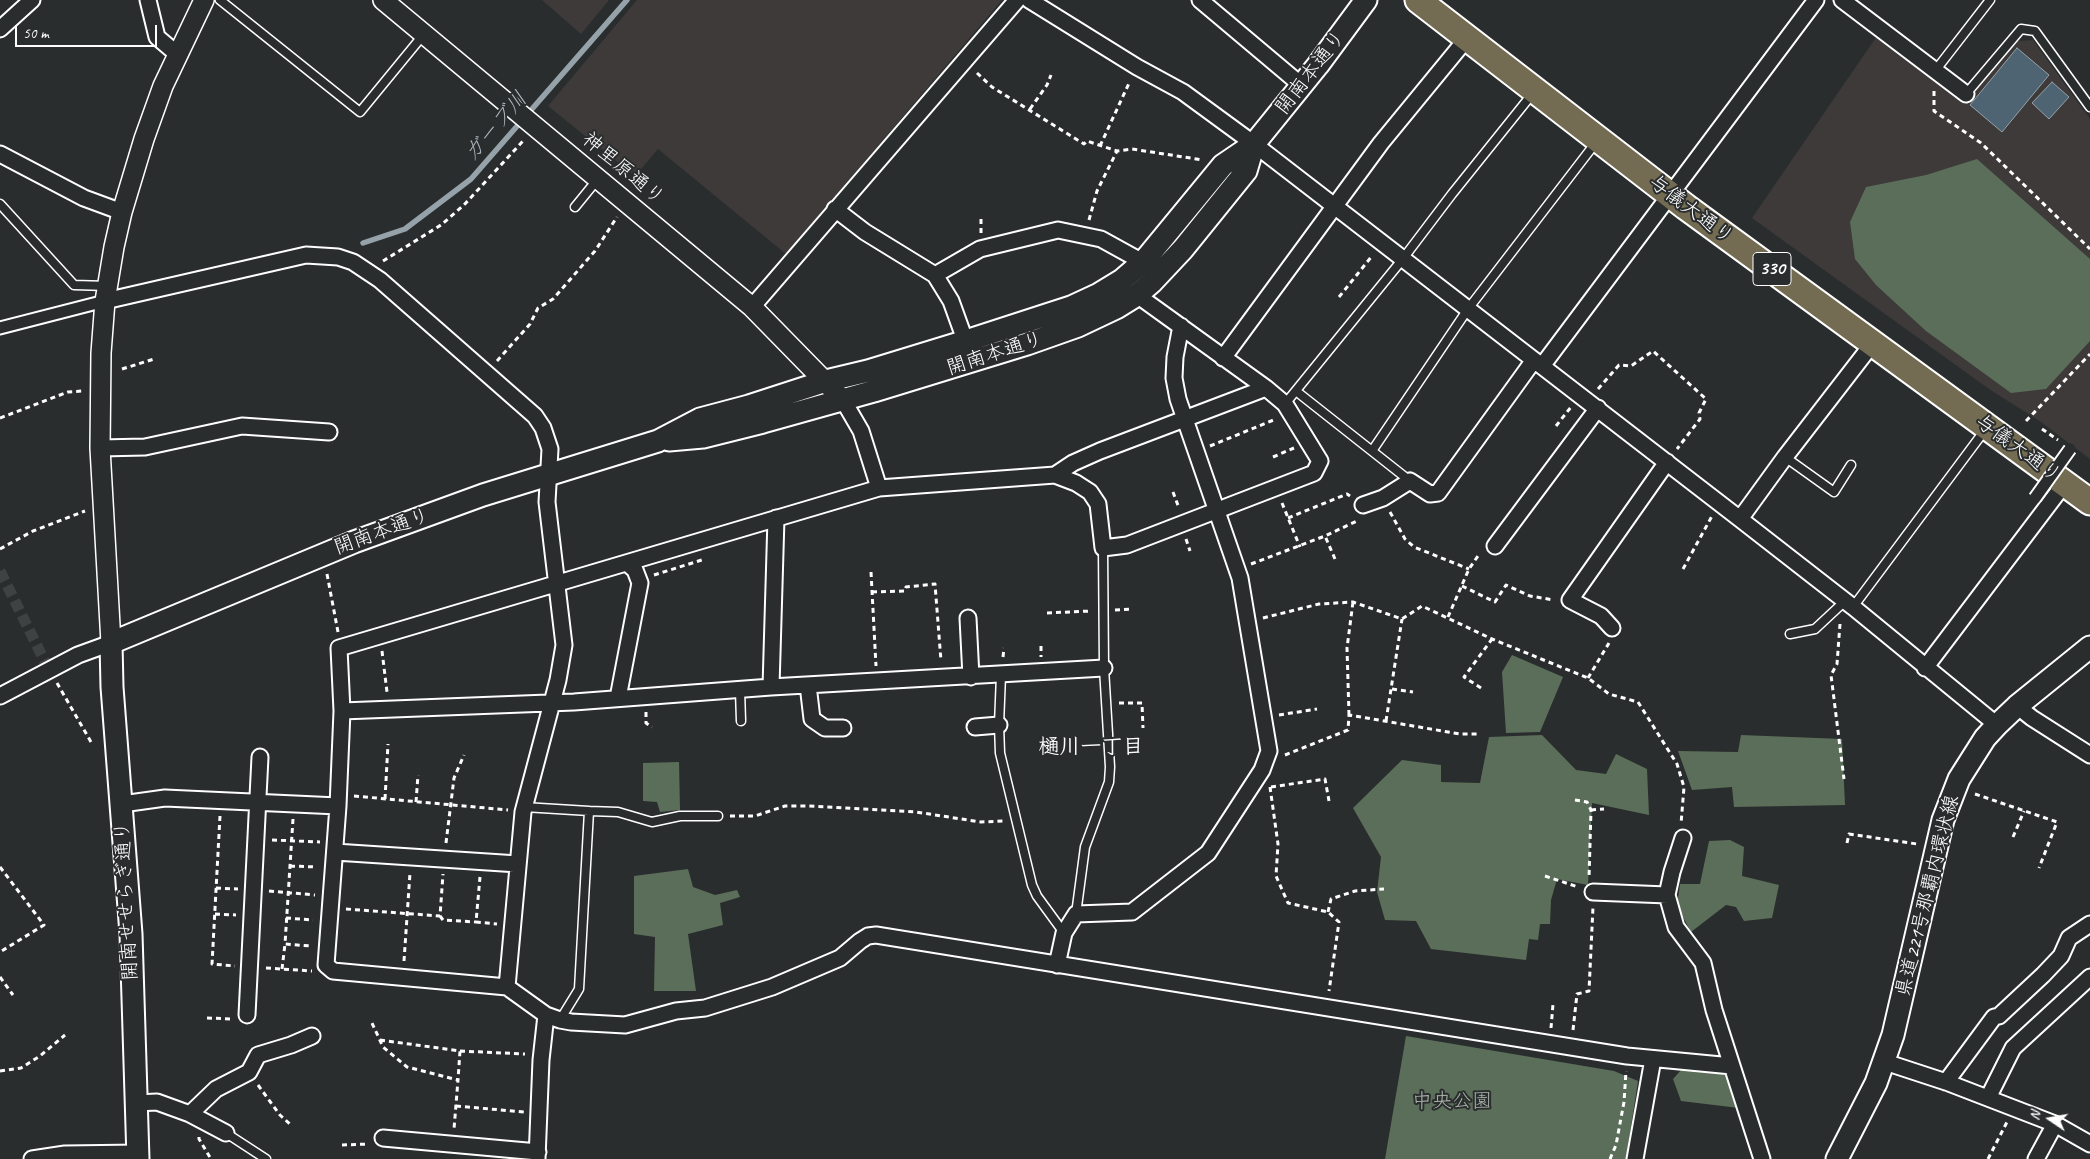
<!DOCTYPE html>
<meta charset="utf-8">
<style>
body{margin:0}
#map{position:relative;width:2090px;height:1159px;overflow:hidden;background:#2a2d2e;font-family:Caveat,sans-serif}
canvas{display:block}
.north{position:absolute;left:2025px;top:1094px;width:50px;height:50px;-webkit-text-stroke:4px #2a2d2e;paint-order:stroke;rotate:282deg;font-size:14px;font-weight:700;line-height:20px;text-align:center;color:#fff}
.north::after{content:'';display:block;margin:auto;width:18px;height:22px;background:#fff;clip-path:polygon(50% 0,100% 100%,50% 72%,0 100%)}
.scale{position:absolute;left:15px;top:25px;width:142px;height:22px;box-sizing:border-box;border:2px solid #fff;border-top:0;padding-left:6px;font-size:15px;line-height:18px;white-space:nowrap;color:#fff;-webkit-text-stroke:4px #2a2d2e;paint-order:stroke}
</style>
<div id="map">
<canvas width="2090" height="1159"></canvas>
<div class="north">N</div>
<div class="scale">50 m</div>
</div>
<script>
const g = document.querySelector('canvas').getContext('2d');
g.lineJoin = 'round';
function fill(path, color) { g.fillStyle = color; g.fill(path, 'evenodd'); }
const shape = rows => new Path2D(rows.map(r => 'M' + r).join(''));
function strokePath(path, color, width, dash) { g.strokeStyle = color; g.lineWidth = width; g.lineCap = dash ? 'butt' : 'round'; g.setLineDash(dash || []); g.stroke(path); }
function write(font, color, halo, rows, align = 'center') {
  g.font = font + ' Caveat,"Klee One",sans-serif'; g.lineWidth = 4; g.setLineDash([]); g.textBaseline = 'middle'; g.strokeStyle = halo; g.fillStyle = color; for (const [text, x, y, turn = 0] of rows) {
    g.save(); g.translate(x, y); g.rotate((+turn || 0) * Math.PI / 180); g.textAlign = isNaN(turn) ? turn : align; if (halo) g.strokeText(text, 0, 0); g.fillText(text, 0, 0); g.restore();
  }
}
const built = shape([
 [542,0,609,0,581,34],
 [637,0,1002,0,786,254,658,149,635,176,548,106],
 [1877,36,1966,101,2018,41,2033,40,2090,119,2090,459,2041,422,1989,389,1752,218]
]);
const green = shape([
 [1977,159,2090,259,2090,341,2046,389,2011,393,1926,331,1876,285,1855,259,1850,222,1866,187,1926,175],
 [1512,655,1563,677,1540,732,1506,733,1502,672],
 [1542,735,1576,770,1606,774,1616,754,1647,769,1649,815,1592,803,1588,885,1557,879,1551,900,1550,924,1540,924,1538,940,1529,939,1526,960,1431,949,1416,921,1385,920,1377,892,1381,857,1353,808,1402,760,1441,765,1441,782,1480,783,1489,737],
 [1741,735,1842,739,1845,805,1734,807,1732,787,1692,790,1678,751,1738,752],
 [679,762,680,810,660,812,657,802,643,801,643,763],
 [1730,840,1744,847,1742,876,1779,885,1772,918,1744,921,1736,907,1726,905,1691,932,1677,906,1680,884,1700,884,1709,841],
 [688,869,693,887,715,895,737,890,740,897,720,903,723,925,688,934,696,991,654,991,655,937,634,934,634,876],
 [1406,1036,1614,1071,1638,1081,1626,1159,1385,1159],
 [1682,1069,1720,1072,1729,1078,1739,1108,1681,1101,1673,1079]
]);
const water = shape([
 [2017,48,2049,75,2002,132,1970,105,2017,48],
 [2052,82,2069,97,2049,119,2032,103,2052,82]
]);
const stream = shape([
 [363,243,405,229,471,179,627,0]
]);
const pedestrianTunnel = shape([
 [0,571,49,670]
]);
const path = shape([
 [977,73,992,87,1084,144,1087,141,1117,151,1132,149,1203,160],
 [1934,91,1934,111,1981,143,2090,249],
 [1030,109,1047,85,1051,75],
 [1100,146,1130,81],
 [1089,220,1097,191,1117,151],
 [981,233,981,215],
 [383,261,441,225,464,205,523,141],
 [1339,297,1372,256],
 [497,361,530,324,538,308,553,299,595,251,617,217],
 [122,369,154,359],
 [1598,389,1619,365,1631,366,1653,351,1706,399,1699,413,1700,419,1677,449],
 [0,418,68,392,82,391],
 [2026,421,2090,354],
 [1556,426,1571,407],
 [2042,429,2058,440],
 [1210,446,1276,419],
 [1273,457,1294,448],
 [1173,492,1179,508],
 [1282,503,1300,547],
 [1390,512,1405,539,1414,547,1469,569],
 [1288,518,1347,494,1350,496],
 [1186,539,1190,551],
 [0,549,33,531,85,511],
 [1335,559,1325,536,1359,520],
 [1251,564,1325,536],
 [1683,569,1712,516],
 [871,572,876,666],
 [327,574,338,632],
 [654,575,705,559],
 [1462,586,1495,602,1506,585,1530,596,1554,600],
 [872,592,905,591,906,587,935,584,941,661],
 [1115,610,1132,609],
 [1047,613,1091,611],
 [1448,617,1469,569,1480,553],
 [1263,618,1319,604,1353,602,1402,619,1422,606,1492,639,1588,678,1609,694,1638,702,1677,764,1684,787,1681,824],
 [1840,624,1837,664,1831,675,1844,779],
 [1041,646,1041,657],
 [382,651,387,692],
 [1003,657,1004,648],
 [1588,678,1609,643],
 [57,683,91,742],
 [1481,688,1464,677,1492,639],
 [1392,689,1413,692],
 [1119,703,1142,703,1143,728],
 [646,712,646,723,652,727],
 [1279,715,1317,709],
 [1349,715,1347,648,1353,602],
 [1386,721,1402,619],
 [1285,755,1348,730,1349,715,1460,734,1479,734],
 [1270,787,1278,844,1276,876,1288,903,1328,912,1339,922,1329,991],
 [1271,787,1325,779,1329,801],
 [1975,794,2057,822,2039,868],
 [354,796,508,810],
 [385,799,388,744],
 [1575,800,1587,802,1591,810,1589,878],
 [416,802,418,775],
 [1591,810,1604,809],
 [220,816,212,964,235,966],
 [730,816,755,816,785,806,808,806,916,812,981,822,1003,821],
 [293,819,285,944,311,946],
 [2013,837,2024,811],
 [272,840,320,842],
 [446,843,454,778,464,755],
 [1847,843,1849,834,1917,844],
 [290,866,317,867],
 [0,867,44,925,0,952],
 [1545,876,1578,887],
 [480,877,476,922,497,924],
 [216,888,238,889],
 [269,891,315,895],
 [346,909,440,916,443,874],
 [1328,912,1331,899,1355,891,1384,889],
 [215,914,236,915],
 [440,916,443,920,476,922],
 [286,918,313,920],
 [404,961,410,873],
 [266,968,312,971],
 [282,969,285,944],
 [0,977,13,995],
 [207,1018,232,1019],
 [372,1023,383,1047,407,1067,458,1080,454,1129],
 [1551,1028,1553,1004],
 [1573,1030,1577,994,1589,991,1593,907],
 [380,1040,460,1051,458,1080],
 [460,1051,525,1054],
 [0,1071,21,1068,40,1056,65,1035],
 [258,1085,280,1115,292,1126],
 [456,1106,524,1112],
 [199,1137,199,1139,211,1159],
 [342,1145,369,1144],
 [1610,1159,1616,1145,1624,1102,1626,1071],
 [1988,1159,2007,1122]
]);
const service = shape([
 [220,0,360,112,424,34],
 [1935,71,1990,0],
 [1966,94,2021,29,2035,31,2090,107],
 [0,204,74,285,108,286],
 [575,207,597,180],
 [1296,391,1410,481],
 [1285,404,1402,260,1452,194,1533,93],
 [1372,451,1468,309,1597,141],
 [1785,457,1834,492,1851,465],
 [1853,607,1985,430],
 [1790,634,1815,629,1845,601],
 [1001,675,999,725,1000,753,1032,885,1037,896,1064,933],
 [740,690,741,721],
 [524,807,589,811,579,989,560,1020],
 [589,811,618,812,652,822,680,816,718,816],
 [1076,914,1085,847,1109,782,1110,767,1104,668,1103,548],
 [226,1133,266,1159]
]);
const pedestrian = shape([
 [0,328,105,301]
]);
const minor = shape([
 [148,0,157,37,177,54],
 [1029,0,1137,67,1183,92,1254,144,1740,519,1853,607,1997,725],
 [1200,0,1301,85],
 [1842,0,1966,94],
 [0,29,32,0],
 [0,154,84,198,122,212],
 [835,209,865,232,935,275,951,301,969,351],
 [935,275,980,249,1058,230,1101,239,1150,266],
 [105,301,306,255,338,257,353,262,380,280,535,416,543,428,550,449,547,502,564,645,558,680,523,812,507,987],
 [752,307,1017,0],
 [1223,358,1381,143,1468,37],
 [1542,366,1816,0],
 [843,400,861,431,879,488],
 [100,448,145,447,242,426,329,432],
 [1055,475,1073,463,1100,451,1266,388],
 [1363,505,1383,498,1410,481,1430,494,1438,493,1534,360],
 [1740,519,1785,457,1873,343],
 [1495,546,1598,408],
 [968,618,971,677],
 [1612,628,1601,616,1570,600,1667,462],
 [1925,668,2065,483],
 [808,685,812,719,825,728,843,728],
 [771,687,776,518],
 [0,696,78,655,111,643],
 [618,698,640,583,635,570,627,563],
 [2017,706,2032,718,2090,755],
 [342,711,574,702,771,687,1104,668],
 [975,727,999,725],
 [122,804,165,798,338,806],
 [1683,838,1672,872,1667,895,1676,927,1703,963,1714,1010,1762,1159],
 [335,852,518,864],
 [1593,892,1667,895],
 [1057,965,1064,933,1076,914,1132,912,1208,853,1262,770,1269,751,1240,578,1178,399,1174,378,1175,357,1181,326],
 [247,1015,260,757],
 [546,1015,560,1020,571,1022,625,1025,676,1011,705,1008,772,987,840,958,860,941,868,936,876,935,1627,1056,1732,1066],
 [1885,1062,1946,1082,2055,1124,2090,1144],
 [1946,1082,1994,1017,1999,1016,2043,975,2061,956,2069,938,2090,924],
 [1988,1098,2013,1048,2090,977],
 [136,1103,157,1102,190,1114,216,1089,249,1072,258,1055,291,1045,312,1036],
 [190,1114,226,1133],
 [383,1138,538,1152],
 [32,1159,65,1154,138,1153],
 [537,1159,541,1060,546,1015,507,987,333,971,326,965,338,806,342,711,339,648,879,488,1055,475,1076,483,1090,492,1098,504,1103,548,1127,545,1314,473,1320,461,1285,404,1266,388,1137,295],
 [1635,1159,1653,1059],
 [2036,1159,2055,1124]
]);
const tertiary = shape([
 [383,0,752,307,843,400],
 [111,643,100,448,101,353,105,301,114,247,122,212,144,139,163,86,204,0]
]);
const secondary = shape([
 [669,440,703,437,763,422,874,391,1027,344,1078,326,1116,308,1137,295,1152,282,1183,249,1246,171,1254,144],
 [138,1159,131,934,112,687,111,643,354,542,483,495,658,441,700,419,749,406,826,381,868,371,966,341,1071,307,1099,294,1122,280,1144,261,1223,165,1254,144,1318,65,1366,0],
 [1837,1159,1876,1083,1893,1035,1943,820,1959,779,1985,738,1997,725,2017,706,2090,647]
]);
const trunk = shape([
 [1418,0,1686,207,2090,502]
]);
const pedestrianBridge = shape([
 [2035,498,2070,449]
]);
const shields = [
 [1772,269,38]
];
const shieldNames = [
 ["330",1772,269]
];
const streetNames = [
 ["開南本通り",1311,73,-52],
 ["神里原通り",623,169,40],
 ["与儀大通り",1691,210,37],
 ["開南本通り",995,354,-18],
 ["与儀大通り",2018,449,36],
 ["開南本通り",382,532,-20],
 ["県道221号那覇内環状線",1928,896,-76],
 ["開南せせらぎ通り",127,901,-93]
];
const parkNames = [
 ["中央公園",1452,1102]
];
const waterNames = [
 ["ガーブ川",496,127,-49]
];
const neighbourhoodNames = [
 ["樋川一丁目",1091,747]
];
fill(built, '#3d3a39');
fill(green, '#5b6e59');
fill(water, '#4e6472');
strokePath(water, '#95a2aa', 1);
strokePath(stream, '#95a2aa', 5.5);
strokePath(pedestrianTunnel, '#3f4243', 11, [11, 5.5]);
strokePath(service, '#fff', 11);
strokePath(pedestrian, '#fff', 15);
strokePath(minor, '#fff', 19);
strokePath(tertiary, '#fff', 22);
strokePath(secondary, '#fff', 25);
strokePath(trunk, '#fff', 29);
strokePath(path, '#fff', 3, [5, 4]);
strokePath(service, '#2a2d2e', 8);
strokePath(pedestrian, '#2a2d2e', 11);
strokePath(minor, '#2a2d2e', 15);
strokePath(tertiary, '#2a2d2e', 19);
strokePath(secondary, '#2a2d2e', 21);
strokePath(trunk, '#736b52', 25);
strokePath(pedestrianBridge, '#fff', 15, []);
strokePath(pedestrianBridge, '#2a2d2e', 11);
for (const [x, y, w] of shields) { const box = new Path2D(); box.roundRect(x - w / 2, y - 16.5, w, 33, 4); g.fillStyle = '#2a2d2e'; g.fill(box); strokePath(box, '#fff', 1); }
write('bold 19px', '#fff', null, shieldNames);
write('20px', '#fff', '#2a2d2e', streetNames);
write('20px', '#adb6ac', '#2a2d2e', parkNames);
write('italic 21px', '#afb9c0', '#2a2d2e', waterNames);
write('bold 21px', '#fff', '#2a2d2e', neighbourhoodNames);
</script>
